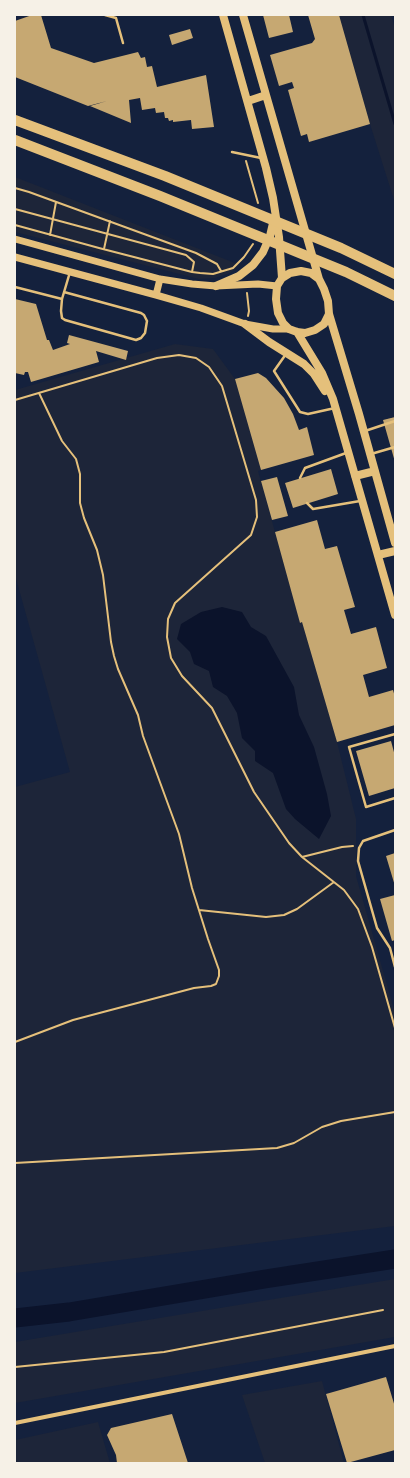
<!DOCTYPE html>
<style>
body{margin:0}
#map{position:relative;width:410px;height:1478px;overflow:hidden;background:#14213d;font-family:"Roboto Condensed",sans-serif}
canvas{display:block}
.frame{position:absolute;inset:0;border:16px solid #f6f1e7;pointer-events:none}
</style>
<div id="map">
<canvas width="410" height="1478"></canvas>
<div class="frame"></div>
</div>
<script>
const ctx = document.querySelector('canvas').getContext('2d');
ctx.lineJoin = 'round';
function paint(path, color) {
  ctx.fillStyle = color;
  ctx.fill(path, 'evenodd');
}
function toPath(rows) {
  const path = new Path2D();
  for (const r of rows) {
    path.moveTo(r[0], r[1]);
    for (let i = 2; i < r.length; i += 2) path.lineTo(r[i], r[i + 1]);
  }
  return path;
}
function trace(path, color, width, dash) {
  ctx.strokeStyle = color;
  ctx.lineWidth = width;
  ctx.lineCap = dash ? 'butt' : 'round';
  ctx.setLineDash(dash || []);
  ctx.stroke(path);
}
const green = toPath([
 [339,15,391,15,395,28,395,203,370,124],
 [15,177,240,265,230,273,215,278,199,279,15,232],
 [175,344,213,349,235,379,261,470,258,471,275,532,300,622,302,622,337,742,356,819,356,876,395,1013,395,1226,15,1273,15,787,70,772,15,575,15,390],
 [395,1279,395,1337,15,1403,15,1342],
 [322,1381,344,1463,265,1463,242,1395],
 [98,1422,110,1463,15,1463,15,1440]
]);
const water = toPath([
 [222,607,242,612,251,627,266,636,294,687,299,715,314,747,327,794,331,816,319,839,295,819,286,809,273,773,255,761,255,751,242,738,237,713,227,696,213,687,209,671,194,664,190,652,177,639,181,624,201,612]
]);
const stream = toPath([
 [363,15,395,124]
]);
const river = toPath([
 [15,1318,69,1312,265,1279,395,1259]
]);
const building = toPath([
 [32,15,41,15,51,48,94,63,138,52,141,58,145,57,147,67,152,66,157,87,206,75,214,127,192,129,191,120,173,122,173,120,169,121,168,118,165,118,164,112,156,113,155,108,142,110,140,98,129,100,131,123,90,106,107,101,88,106,15,77,15,21],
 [263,15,289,15,293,32,269,38],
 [308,15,339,15,370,124,309,142,307,134,301,136,288,90,294,88,292,82,279,86,270,55,312,43,315,39],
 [190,29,193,38,172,45,169,35],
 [15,299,36,304,47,340,49,340,53,350,70,344,67,343,69,335,128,351,126,360,96,351,99,362,31,382,28,372,25,372,24,375,15,373],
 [258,373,266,378,284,398,293,414,299,430,307,427,314,455,261,470,235,379],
 [395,417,395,462,383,420],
 [331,469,338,494,293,508,285,483],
 [277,477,288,516,272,520,261,481],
 [317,520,325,549,337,546,355,607,344,610,351,634,376,627,387,668,363,675,369,697,393,690,395,697,395,725,337,742,302,622,300,623,275,532],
 [391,741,395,756,395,788,369,796,356,751],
 [395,853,395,886,386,856],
 [395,895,395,940,392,941,380,899],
 [386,1377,395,1407,395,1450,347,1463,326,1394],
 [172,1414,188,1463,117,1463,116,1455,107,1435,111,1428]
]);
const path = toPath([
 [246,161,258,203],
 [15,188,29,192,196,253,217,264,221,271],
 [15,209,186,255,194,262,192,272,200,273,213,274,233,268,244,257,253,244],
 [15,225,99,248,192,272],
 [50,235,56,202],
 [104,249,110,221],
 [247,293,249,311,248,316],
 [15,400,157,358,179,355,196,358,209,367,222,386,256,500,257,517,251,535,175,603,168,619,167,637,171,658,182,676,212,708,254,792,289,843,302,857,344,890,358,909,372,947,395,1028],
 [302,857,342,847,353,846],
 [199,910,266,917,284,915,297,909,334,882],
 [15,1042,73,1020,194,988,211,986,216,984,219,976,219,970,208,939,192,888,179,834,143,736,138,715,118,669,114,656,111,642,103,575,97,550,84,518,80,503,80,474,76,459,62,441,39,393],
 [15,1163,277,1148,294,1143,322,1127,341,1121,395,1112],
 [15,1367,164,1352,383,1310]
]);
const service = toPath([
 [105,15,116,18,123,43],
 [232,152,261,158],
 [15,287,62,299],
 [64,292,141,313,144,315,147,321,145,333,141,338,136,340,65,320,62,318,61,311,62,299,70,272],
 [286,354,274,371,300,412,308,414,335,408],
 [365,431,395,421],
 [371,454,395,447],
 [300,478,305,468,346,453],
 [307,503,313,509,360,501],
 [395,734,349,747,366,807,395,798],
 [395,830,363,841,359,848,358,861,377,928,390,948,395,967]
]);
const minor = toPath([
 [15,1423,395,1346]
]);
const tertiary = toPath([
 [15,239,160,279,192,284,216,286,258,284,277,286],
 [15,257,156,295,201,308,245,324,273,329,289,329],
 [156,295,160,279]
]);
const secondary = toPath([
 [223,15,266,168,273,198,279,237,282,278],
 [243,15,319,279],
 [248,101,266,95],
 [216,286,239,276,253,265,263,252,270,236,274,219],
 [329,314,324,324,315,330,305,333,297,332,289,329,283,323,278,313,276,299,277,286,282,278,290,273,301,271,311,273,319,279,324,289,328,301,329,314,359,414,395,543],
 [245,324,269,342,304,364,314,374,325,391],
 [297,332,322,373,333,399,395,615],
 [355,476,375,471],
 [378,555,395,551]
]);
const motorway = toPath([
 [15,120,165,176,341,248,395,274],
 [15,140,160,196,346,272,395,296]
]);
paint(green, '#1d2539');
paint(water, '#0b132b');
trace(stream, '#0b132b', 3);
trace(river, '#0b132b', 19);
paint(building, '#c6a872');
trace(path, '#e5c07b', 2);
trace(service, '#e5c07b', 2.5);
trace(minor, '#e5c07b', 4);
trace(tertiary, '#e5c07b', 7);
trace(secondary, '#e5c07b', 8);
trace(motorway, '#e5c07b', 10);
</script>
